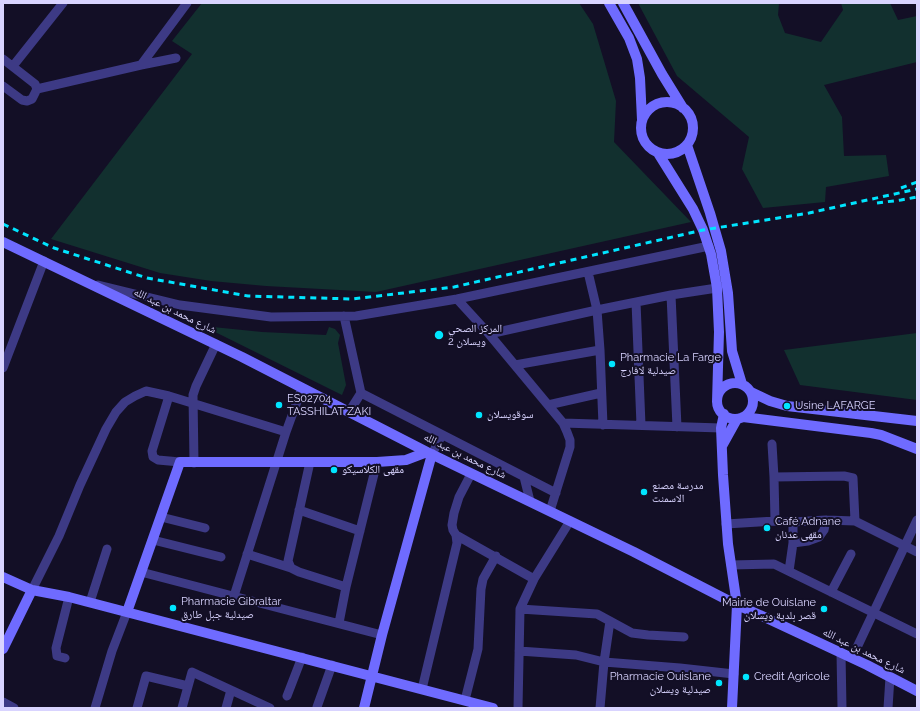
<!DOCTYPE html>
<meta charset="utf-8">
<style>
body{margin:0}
#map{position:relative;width:920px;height:711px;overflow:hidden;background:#130f26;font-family:Raleway,sans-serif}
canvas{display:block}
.frame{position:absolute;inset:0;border:4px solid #d9d4ff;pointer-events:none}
</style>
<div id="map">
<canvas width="920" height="711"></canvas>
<div class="frame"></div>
</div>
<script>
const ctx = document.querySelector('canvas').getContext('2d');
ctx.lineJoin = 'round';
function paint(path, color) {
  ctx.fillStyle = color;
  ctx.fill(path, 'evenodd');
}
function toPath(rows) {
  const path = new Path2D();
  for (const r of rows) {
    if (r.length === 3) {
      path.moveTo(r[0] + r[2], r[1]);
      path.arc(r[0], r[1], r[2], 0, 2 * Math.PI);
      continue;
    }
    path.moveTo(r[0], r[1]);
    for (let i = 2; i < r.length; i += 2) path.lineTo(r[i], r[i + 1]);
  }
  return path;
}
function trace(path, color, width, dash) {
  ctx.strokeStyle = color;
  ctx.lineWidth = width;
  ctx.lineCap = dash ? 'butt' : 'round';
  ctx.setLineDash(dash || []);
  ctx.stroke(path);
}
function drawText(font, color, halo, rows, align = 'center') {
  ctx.font = font + ' Raleway,"Noto Naskh Arabic",sans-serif';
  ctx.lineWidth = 4;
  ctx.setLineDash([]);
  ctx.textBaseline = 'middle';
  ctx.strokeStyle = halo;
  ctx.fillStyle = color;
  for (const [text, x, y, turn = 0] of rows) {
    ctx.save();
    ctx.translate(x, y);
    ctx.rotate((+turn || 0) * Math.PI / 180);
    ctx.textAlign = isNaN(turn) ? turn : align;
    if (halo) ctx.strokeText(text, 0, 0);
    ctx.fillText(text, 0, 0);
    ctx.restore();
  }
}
const green = toPath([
 [202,3,579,3,593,24,616,101,614,142,691,222,376,292,266,286,211,281,160,273,51,239,192,54,172,41],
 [638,3,779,3,778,15,785,33,821,42,843,10,841,3,890,3,898,20,917,16,917,62,824,85,842,117,844,156,886,155,889,176,826,187,825,202,763,208,742,169,749,137,677,76],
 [203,326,262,332,326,335,329,327,335,329,340,335,338,343,346,385,342,395],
 [917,333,917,400,800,385,784,350]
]);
const street = toPath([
 [3,59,35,84,37,89,141,65,176,58],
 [141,65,187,3],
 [13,66,63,3],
 [3,86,22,100,27,101,32,99,37,89],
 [588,272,597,310,671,295],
 [98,285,180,305,271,317,356,316,457,299,709,246],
 [457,299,489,334,563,423,567,432,570,440,570,447,550,511],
 [636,302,641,425],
 [344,316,361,393,556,493],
 [489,334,597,310,600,350,603,425],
 [515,365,600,350],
 [3,368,44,261],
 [169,396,152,451,153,457,158,460,180,462],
 [548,405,601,393],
 [349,412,361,393],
 [563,423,721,428],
 [677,427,671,295,717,288],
 [772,444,774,477,844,476,853,478,855,521],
 [432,454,442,435],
 [310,462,288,561,291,568,299,572,346,587],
 [194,463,193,395,196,386,216,344],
 [524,477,530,501],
 [299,510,360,531],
 [161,517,205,528],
 [775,521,793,522,826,520,855,521,917,552],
 [726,524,775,521,774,477],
 [456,535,534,579],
 [153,540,221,557],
 [793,543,808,541,819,537,824,530,826,520],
 [247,554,291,568],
 [731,565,774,564,917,634],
 [789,571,793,543,793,522],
 [141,572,382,635],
 [32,590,59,536,80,485,106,429,116,412,125,402,135,396,146,391,169,396,286,432],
 [831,592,851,554],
 [234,596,286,432,302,388],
 [90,602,107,549],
 [520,609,597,614,632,633,648,635,684,637],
 [339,623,346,587,377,462],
 [519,651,576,655,604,662,680,668,734,674],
 [841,653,842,708],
 [65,658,57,656,56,648,69,597],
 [852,658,917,520],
 [422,689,457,543,456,535,453,530,452,525,454,513,459,497,471,474],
 [287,696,302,657],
 [465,700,478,649,481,589,483,579,496,556],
 [3,702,14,708],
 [317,707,332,665],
 [95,708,112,651,127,612],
 [137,708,146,676,188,686],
 [182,708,192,672,270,708],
 [226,708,231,690],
 [518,708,520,609,534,579,570,521],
 [600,708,604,662,610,621],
 [888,708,890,677]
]);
const secondary = toPath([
 [609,3,629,38,637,59,640,78,642,120],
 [623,3,662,74,683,108],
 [667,128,26],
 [687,145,710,213,721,251,728,293,732,351,742,384],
 [658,153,693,209,703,230,711,254,717,288,719,332,717,402],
 [3,242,242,357,427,452,634,552,737,605,760,615,867,665,917,691],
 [735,401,18],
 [751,392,770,401,787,406,917,421],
 [724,414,721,428,723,475,728,544,737,605,732,708],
 [743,417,871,433,881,435,917,449],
 [722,446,737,419],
 [3,577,32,590,69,597,493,708],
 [127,612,180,462,377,462,406,460,427,452],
 [3,649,32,590],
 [364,708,382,635,432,454]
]);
const rail = toPath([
 [901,188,917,182],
 [877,203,901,200,917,197],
 [3,224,54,248,147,278,248,296,352,299,454,287,703,230,809,213,917,189]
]);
const markers = [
 [439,335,5,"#00e5ff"],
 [612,364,4,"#00e5ff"],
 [279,405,4,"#00e5ff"],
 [787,406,4,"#00e5ff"],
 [479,415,4,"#00e5ff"],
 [334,470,4,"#00e5ff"],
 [644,492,4,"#00e5ff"],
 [767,528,4,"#00e5ff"],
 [173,608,4,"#00e5ff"],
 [824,609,4,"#00e5ff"],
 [746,677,4,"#00e5ff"],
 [719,683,4,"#00e5ff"]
];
const streetNames = [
 ["شارع محمد بن عبد الله",175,311,26],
 ["شارع محمد بن عبد الله",465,456,26],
 ["شارع محمد بن عبد الله",864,651,26]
];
const poiNames = [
 ["المركز الصحي",448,329],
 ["ويسلان 2",448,342],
 ["Pharmacie La Farge",620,358],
 ["صيدلية لافارج",620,371],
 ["ES02704",287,399],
 ["TASSHILAT ZAKI",287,412],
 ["Usine LAFARGE",795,406],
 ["سوقويسلان",487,415],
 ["مقهى الكلاسيكو",342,470],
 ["مدرسة مصنع",652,486],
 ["الاسمنت",652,499],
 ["Café Adnane",775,522],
 ["مقهى عدنان",775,535],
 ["Pharmacie Gibraltar",181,602],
 ["صيدلية جبل طارق",181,615],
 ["Mairie de Ouislane",816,603,"right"],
 ["قصر بلدية ويسلان",816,616,"right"],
 ["Pharmacie Ouislane",711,677,"right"],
 ["صيدلية ويسلان",711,690,"right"],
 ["Credit Agricole",754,677]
];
paint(green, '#12302f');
trace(street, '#3d3a85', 9);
trace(secondary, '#6f6bff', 10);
trace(rail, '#00e5ff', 3, [6, 5]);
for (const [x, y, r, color] of markers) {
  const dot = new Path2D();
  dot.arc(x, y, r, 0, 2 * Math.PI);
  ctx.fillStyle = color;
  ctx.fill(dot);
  trace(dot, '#130f26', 1.5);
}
drawText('11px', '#d9d4ff', '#130f26', streetNames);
drawText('11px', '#d9d4ff', '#130f26', poiNames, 'left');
</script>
